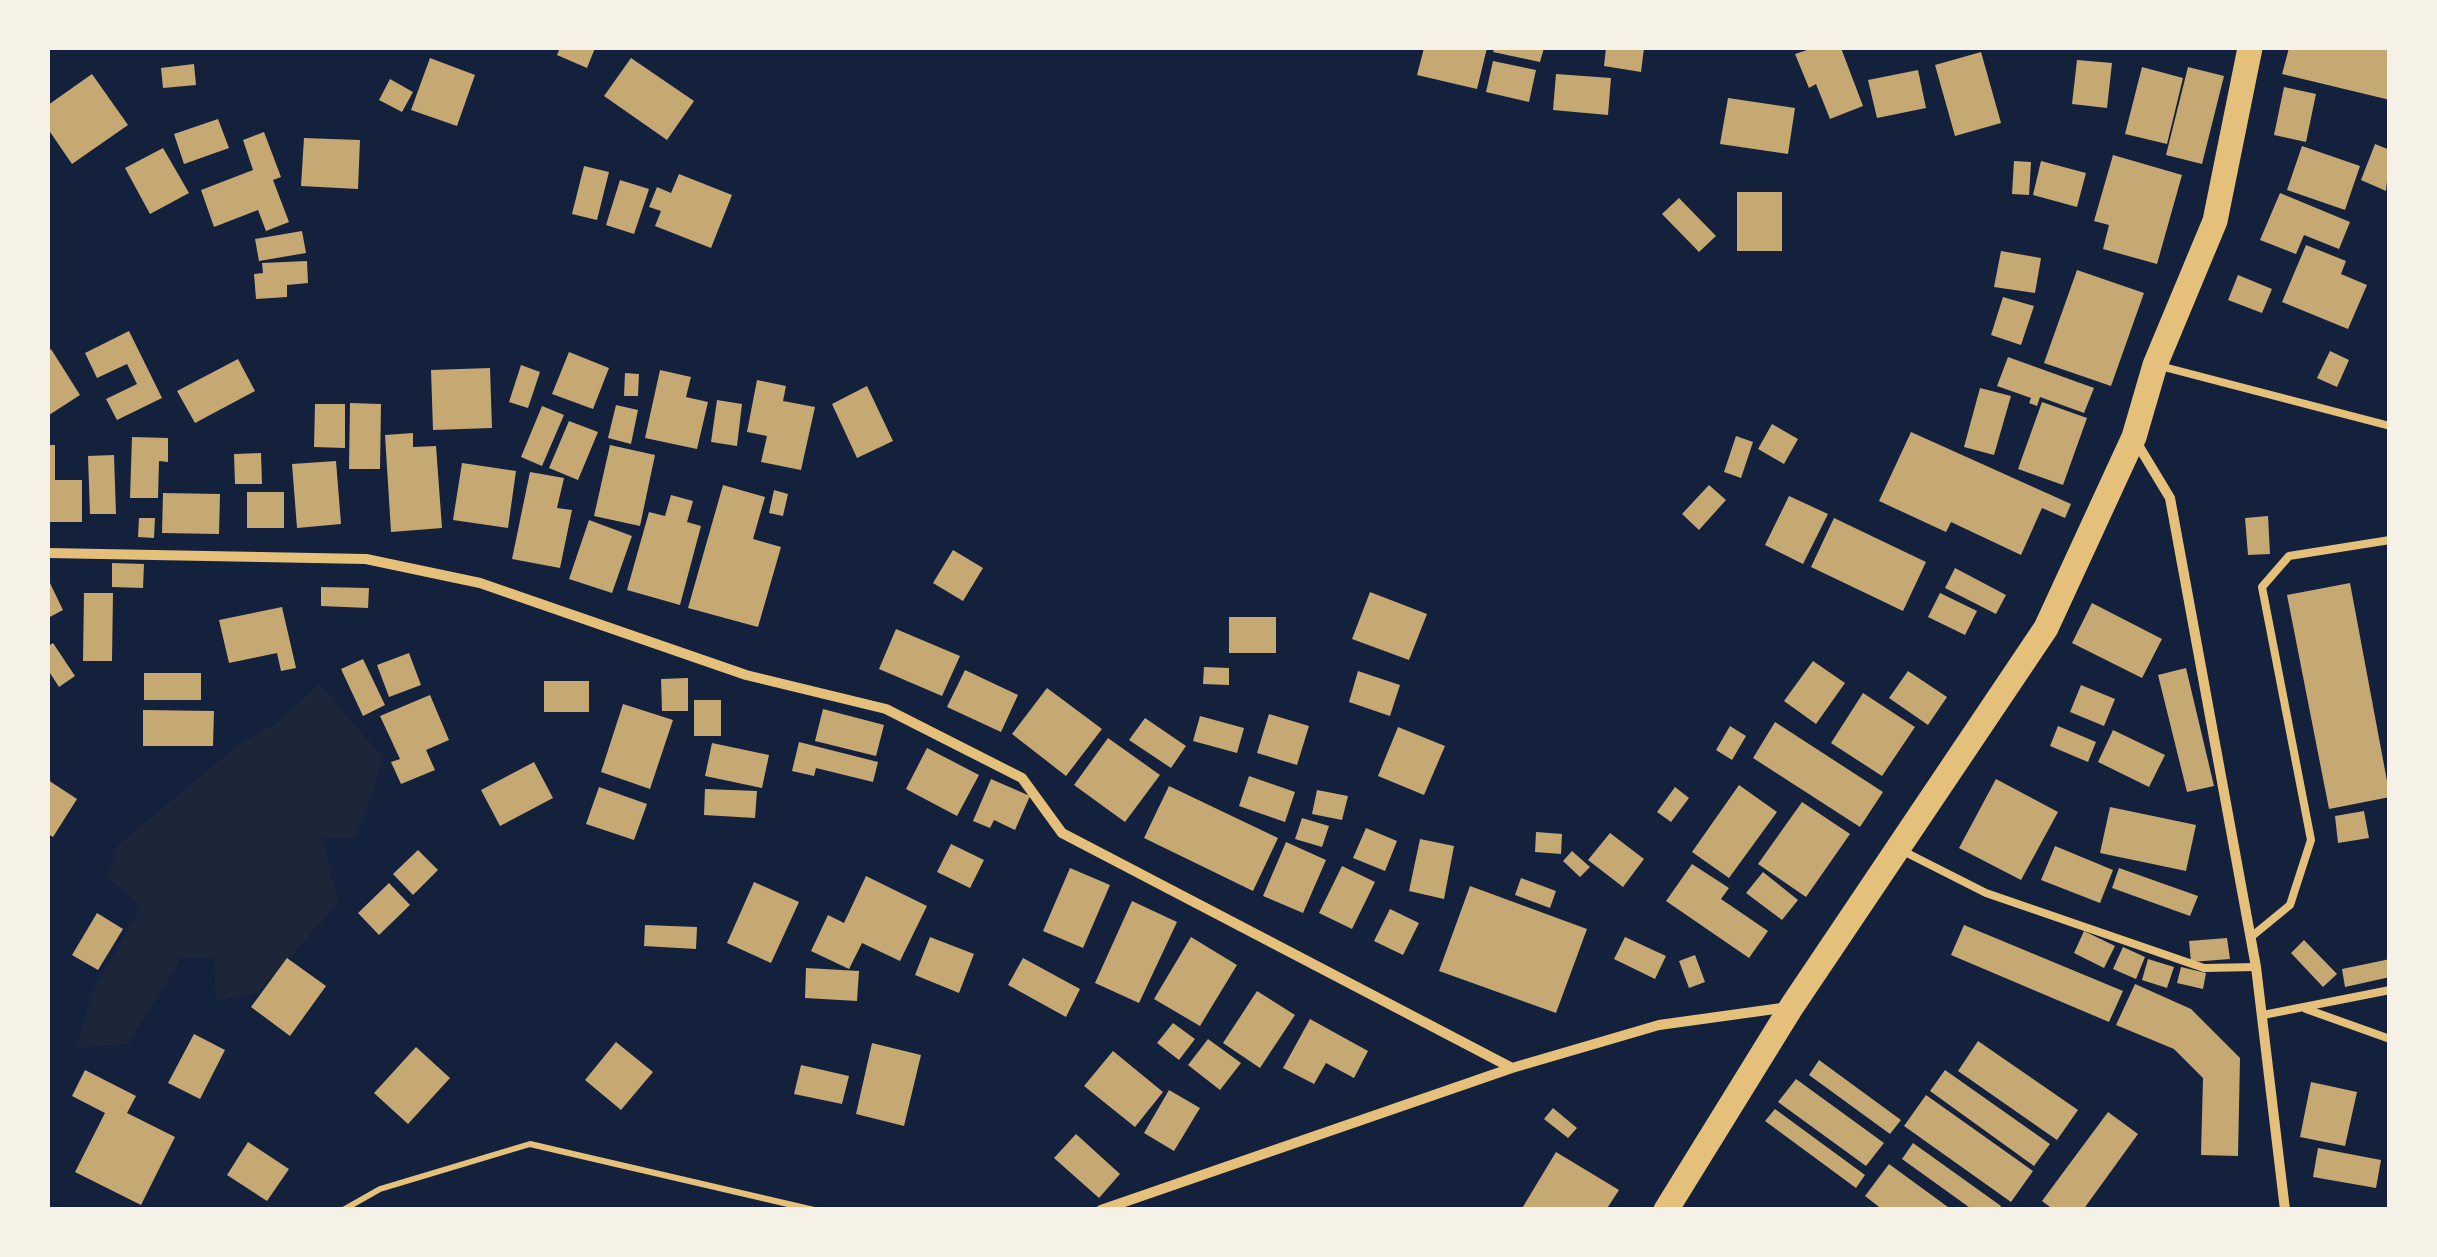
<!DOCTYPE html>
<style>
body{margin:0}
#map{position:relative;width:2437px;height:1257px;overflow:hidden;background:#14213d;font-family:"PT Sans",sans-serif}
canvas{display:block}
.frame{position:absolute;inset:0;border:50px solid #f6f1e7;pointer-events:none}
</style>
<div id="map">
<canvas width="2437" height="1257"></canvas>
<div class="frame"></div>
</div>
<script>
const ctx = document.querySelector('canvas').getContext('2d');
ctx.lineJoin = 'round';
function paint(path, color) {
  ctx.fillStyle = color;
  ctx.fill(path, 'evenodd');
}
function toPath(rows) {
  const path = new Path2D();
  for (const r of rows) {
    path.moveTo(r[0], r[1]);
    for (let i = 2; i < r.length; i += 2) path.lineTo(r[i], r[i + 1]);
  }
  return path;
}
function trace(path, color, width, dash) {
  ctx.strokeStyle = color;
  ctx.lineWidth = width;
  ctx.lineCap = dash ? 'butt' : 'round';
  ctx.setLineDash(dash || []);
  ctx.stroke(path);
}
const green = toPath([
 [319,684,384,759,355,838,322,838,338,903,257,993,216,1001,214,958,181,958,129,1043,77,1049,92,993,141,906,107,877,118,845,238,745,276,724]
]);
const building = toPath([
 [560,48,595,48,587,68,557,55],
 [1424,48,1487,48,1477,89,1417,75],
 [1495,48,1544,48,1540,62,1493,52],
 [1606,48,1644,48,1641,72,1604,66],
 [1813,48,1841,48,1863,106,1830,119,1816,84,1809,88,1795,54],
 [2289,48,2390,48,2390,100,2282,74],
 [1981,52,2001,123,1955,136,1935,65],
 [430,58,475,75,457,126,411,110],
 [631,58,694,101,667,140,604,96],
 [2077,60,2112,63,2107,108,2072,104],
 [1493,61,1536,70,1529,102,1486,92],
 [194,64,196,85,163,88,161,68],
 [2142,67,2183,78,2167,144,2125,134],
 [2188,67,2224,76,2202,164,2166,155],
 [1918,70,1926,108,1877,118,1868,80],
 [92,74,128,125,72,164,48,129,48,105],
 [1556,74,1611,78,1608,115,1553,110],
 [390,79,413,92,402,112,379,100],
 [2284,87,2316,94,2306,142,2274,135],
 [1728,98,1795,108,1788,154,1720,144],
 [218,119,229,148,184,164,174,134],
 [264,132,281,177,273,180,289,222,266,231,258,210,214,227,201,190,253,170,243,140],
 [304,138,360,140,358,189,301,186],
 [2375,144,2390,150,2386,191,2361,180],
 [2302,146,2360,166,2345,210,2287,190],
 [163,148,189,193,150,214,125,168],
 [2113,155,2182,175,2157,264,2103,249,2109,225,2094,221],
 [2014,161,2031,162,2029,195,2012,194],
 [2041,161,2086,173,2077,207,2033,195],
 [584,166,609,172,597,220,572,214],
 [679,174,732,195,711,248,655,226,661,211,649,207,657,187,671,193],
 [620,180,649,189,634,234,606,225],
 [1737,192,1782,192,1782,251,1737,251],
 [2280,193,2350,222,2339,249,2304,235,2296,254,2260,240],
 [1679,198,1716,236,1699,252,1662,214],
 [302,231,306,253,259,261,255,239],
 [2306,245,2346,261,2341,274,2367,285,2348,329,2282,302],
 [2001,251,2041,258,2035,293,1994,287],
 [307,261,308,283,287,285,287,297,256,299,254,274,263,273,262,263],
 [2077,270,2144,293,2111,386,2044,363],
 [2238,275,2272,289,2262,313,2228,300],
 [2003,297,2034,306,2021,345,1991,335],
 [129,331,162,398,117,420,106,399,137,384,127,364,97,378,85,353],
 [51,349,80,395,49,415,48,352],
 [2330,351,2349,360,2337,387,2317,378],
 [569,352,609,368,593,409,552,394],
 [2008,357,2094,388,2084,413,2040,397,2037,406,2029,403,2031,398,1997,386],
 [238,359,255,391,195,423,177,391],
 [521,365,540,372,528,408,509,402],
 [490,368,492,428,433,430,431,370],
 [660,370,691,377,686,397,708,402,697,449,645,438],
 [625,373,639,374,638,396,624,396],
 [757,380,786,386,783,401,815,407,801,470,761,462,767,436,747,432],
 [867,386,893,441,857,458,832,404],
 [1980,388,2011,396,1994,455,1964,447],
 [717,400,742,404,737,446,711,442],
 [2042,402,2087,418,2063,485,2018,469],
 [350,403,381,404,380,469,349,469],
 [315,404,345,404,345,448,314,447],
 [616,405,638,410,631,444,608,438],
 [542,406,564,415,542,466,521,457],
 [569,421,598,432,578,480,549,468],
 [1772,424,1798,439,1784,464,1758,449],
 [1911,432,2071,504,2065,518,2042,508,2021,555,1951,522,1946,532,1879,501],
 [413,433,413,447,436,446,442,528,391,532,385,435],
 [1736,436,1753,442,1741,478,1724,472],
 [132,437,168,438,168,462,159,461,158,498,130,498],
 [48,445,55,445,55,480,82,480,82,522,48,522],
 [610,445,655,455,640,526,594,516],
 [261,453,262,484,235,484,234,454],
 [114,455,116,514,90,514,88,456],
 [336,461,341,524,297,528,292,464],
 [462,463,516,471,508,528,453,520],
 [530,472,564,478,557,508,572,510,560,568,512,559],
 [723,485,765,497,753,539,781,547,758,627,688,608],
 [1709,485,1726,500,1699,530,1682,514],
 [774,490,788,494,783,516,769,513],
 [247,492,284,492,284,528,247,528],
 [163,493,220,494,219,534,162,533],
 [671,495,693,501,687,522,701,526,680,605,627,590,649,512,665,516],
 [1789,496,1828,514,1803,564,1765,545],
 [2268,516,2270,554,2248,555,2245,518],
 [139,518,155,518,154,538,138,537],
 [1834,518,1926,562,1903,611,1811,567],
 [589,520,632,536,612,593,569,579],
 [953,550,983,568,963,601,933,583],
 [112,563,144,564,143,588,112,587],
 [1955,568,2006,595,1996,614,1945,588],
 [48,579,63,610,48,618],
 [2350,583,2390,797,2329,809,2287,595],
 [321,587,369,588,368,608,321,606],
 [1370,592,1427,614,1409,660,1352,639],
 [84,593,113,593,112,661,83,661],
 [1940,593,1977,611,1965,635,1928,617],
 [2092,603,2162,639,2142,678,2072,643],
 [282,607,296,668,281,671,277,653,229,663,219,620],
 [1229,617,1276,617,1276,653,1229,653],
 [896,629,960,656,942,696,879,669],
 [53,643,75,676,59,687,48,670,48,646],
 [409,653,421,685,389,697,377,665],
 [363,659,385,705,363,716,341,669],
 [1813,661,1845,683,1816,724,1784,701],
 [1204,667,1229,668,1229,685,1203,684],
 [2186,668,2214,786,2187,792,2158,675],
 [965,670,1018,695,1001,732,947,707],
 [1358,671,1400,685,1390,716,1349,702],
 [1908,671,1947,697,1928,725,1889,698],
 [144,673,201,673,201,700,144,700],
 [688,678,688,711,662,711,661,679],
 [544,681,589,681,589,712,544,712],
 [2081,685,2115,699,2104,726,2070,712],
 [1047,688,1102,729,1066,776,1012,734],
 [1863,693,1915,727,1882,776,1831,743],
 [430,695,449,740,426,750,435,770,401,784,391,762,400,759,380,716],
 [694,700,721,700,721,736,694,736],
 [623,704,673,720,650,789,601,772],
 [823,709,884,725,876,756,815,741],
 [143,710,214,711,213,746,143,746],
 [1269,714,1309,726,1297,765,1257,753],
 [1200,716,1244,728,1237,753,1193,741],
 [1145,718,1186,746,1171,768,1129,740],
 [1775,722,1883,792,1860,827,1753,758],
 [1730,726,1746,736,1732,760,1716,750],
 [2058,726,2096,742,2088,762,2050,746],
 [1398,727,1445,746,1424,795,1378,776],
 [2113,730,2165,755,2149,787,2098,762],
 [1108,738,1160,775,1125,822,1074,785],
 [799,742,878,762,873,782,816,768,814,776,792,771],
 [712,743,769,755,762,788,705,776],
 [927,748,979,775,957,816,906,789],
 [534,762,553,798,500,826,481,790],
 [1249,776,1295,792,1285,822,1239,806],
 [991,779,1030,796,1015,830,994,820,990,828,973,821],
 [1996,779,2058,812,2021,880,1959,848],
 [48,780,77,799,53,837,48,834],
 [1739,785,1777,812,1729,878,1692,852],
 [1169,786,1278,838,1253,891,1144,838],
 [599,787,647,804,634,840,586,824],
 [1675,787,1689,798,1671,822,1657,812],
 [705,789,757,791,755,818,704,815],
 [1317,790,1348,796,1342,820,1312,814],
 [1802,802,1850,834,1806,897,1758,864],
 [2110,807,2196,825,2186,871,2100,853],
 [2364,811,2369,838,2338,843,2335,816],
 [1302,818,1329,826,1322,847,1295,839],
 [1366,828,1397,841,1385,871,1353,858],
 [1536,832,1562,834,1561,854,1535,852],
 [1610,833,1644,859,1623,887,1588,860],
 [1420,839,1454,846,1444,899,1409,891],
 [1286,842,1326,860,1303,913,1263,896],
 [951,844,984,860,970,888,937,872],
 [2055,846,2113,870,2100,903,2041,880],
 [418,850,438,870,413,895,393,874],
 [1572,851,1590,867,1580,877,1563,861],
 [1692,864,1729,888,1721,899,1768,931,1749,958,1666,901],
 [1342,866,1375,882,1352,929,1319,913],
 [1070,868,1110,885,1083,948,1043,931],
 [2119,868,2198,896,2190,916,2112,888],
 [1763,872,1798,900,1782,920,1746,893],
 [866,876,927,906,900,961,862,943,849,969,811,951,828,915,844,923],
 [1521,878,1556,891,1550,908,1515,895],
 [754,882,799,902,771,963,727,943],
 [389,883,410,905,379,935,358,913],
 [1470,886,1587,929,1556,1013,1439,971],
 [1132,901,1177,922,1139,1003,1095,983],
 [1390,909,1419,923,1403,955,1374,941],
 [97,913,123,929,98,970,72,955],
 [645,925,697,927,696,949,644,946],
 [1964,925,2123,991,2109,1022,1951,955],
 [2084,931,2115,946,2104,968,2074,953],
 [930,937,974,954,959,993,915,975],
 [1191,937,1237,965,1200,1026,1154,999],
 [1625,937,1666,956,1655,979,1614,959],
 [2227,938,2230,959,2191,962,2189,941],
 [2304,940,2337,974,2323,987,2291,953],
 [2123,947,2145,957,2136,979,2113,969],
 [1695,955,1705,982,1689,988,1679,961],
 [287,958,326,986,290,1036,251,1007],
 [1023,958,1080,989,1066,1017,1008,985],
 [2148,959,2174,967,2167,988,2142,980],
 [2390,959,2390,977,2345,987,2342,969],
 [2181,967,2206,973,2203,989,2177,983],
 [806,968,859,971,857,1001,805,998],
 [2135,984,2191,1009,2240,1058,2238,1156,2201,1155,2203,1078,2174,1049,2116,1025],
 [1257,991,1295,1015,1260,1068,1223,1043],
 [1310,1019,1368,1051,1354,1078,1326,1063,1314,1084,1283,1068],
 [1173,1023,1195,1039,1179,1060,1157,1043],
 [194,1034,225,1050,200,1099,168,1083],
 [1208,1039,1241,1063,1220,1090,1188,1065],
 [1978,1041,2078,1110,2057,1140,1958,1071],
 [616,1042,653,1072,621,1110,585,1080],
 [872,1043,921,1055,904,1126,856,1114],
 [416,1047,450,1078,408,1124,374,1093],
 [1113,1051,1163,1092,1135,1127,1084,1086],
 [1819,1060,1901,1120,1890,1134,1809,1075],
 [801,1065,849,1076,842,1104,794,1094],
 [85,1070,136,1096,127,1113,175,1137,141,1205,75,1172,105,1113,72,1096],
 [1945,1070,2050,1144,2034,1166,1930,1091],
 [1796,1079,1884,1143,1866,1166,1778,1102],
 [2311,1082,2357,1092,2345,1146,2300,1137],
 [1169,1090,1200,1108,1174,1151,1144,1133],
 [1926,1095,2033,1171,2011,1202,1904,1126],
 [1553,1108,1577,1128,1568,1138,1544,1119],
 [1775,1109,1865,1175,1856,1188,1765,1121],
 [2108,1112,2138,1134,2083,1210,2054,1210,2042,1201],
 [1076,1134,1120,1174,1099,1198,1054,1158],
 [248,1142,289,1169,267,1201,227,1175],
 [1913,1143,2001,1206,1999,1210,1973,1210,1902,1159],
 [2318,1148,2381,1160,2376,1188,2313,1177],
 [1556,1152,1619,1190,1606,1210,1521,1210],
 [1889,1164,1952,1210,1883,1210,1865,1196]
]);
const path = toPath([
 [343,1210,380,1189,530,1144,814,1210]
]);
const service = toPath([
 [2160,366,2390,426],
 [1901,850,1986,893,2204,968,2256,967],
 [2251,937,2290,905,2311,840,2262,587,2289,556,2390,540],
 [2306,1009,2390,1039],
 [2263,1015,2390,990]
]);
const minor = toPath([
 [2135,440,2170,498,2256,967,2285,1210],
 [48,553,366,559,480,583,746,675,886,709,1022,778,1062,833,1512,1068],
 [1101,1210,1512,1068,1659,1025,1789,1007]
]);
const primary = toPath([
 [1666,1210,1792,1006,2046,628,2134,437,2155,365,2215,221,2250,48]
]);
paint(green, '#1d2539');
paint(building, '#c6a872');
trace(path, '#e5c07b', 6);
trace(service, '#e5c07b', 8);
trace(minor, '#e5c07b', 10);
trace(primary, '#e5c07b', 25);
</script>
